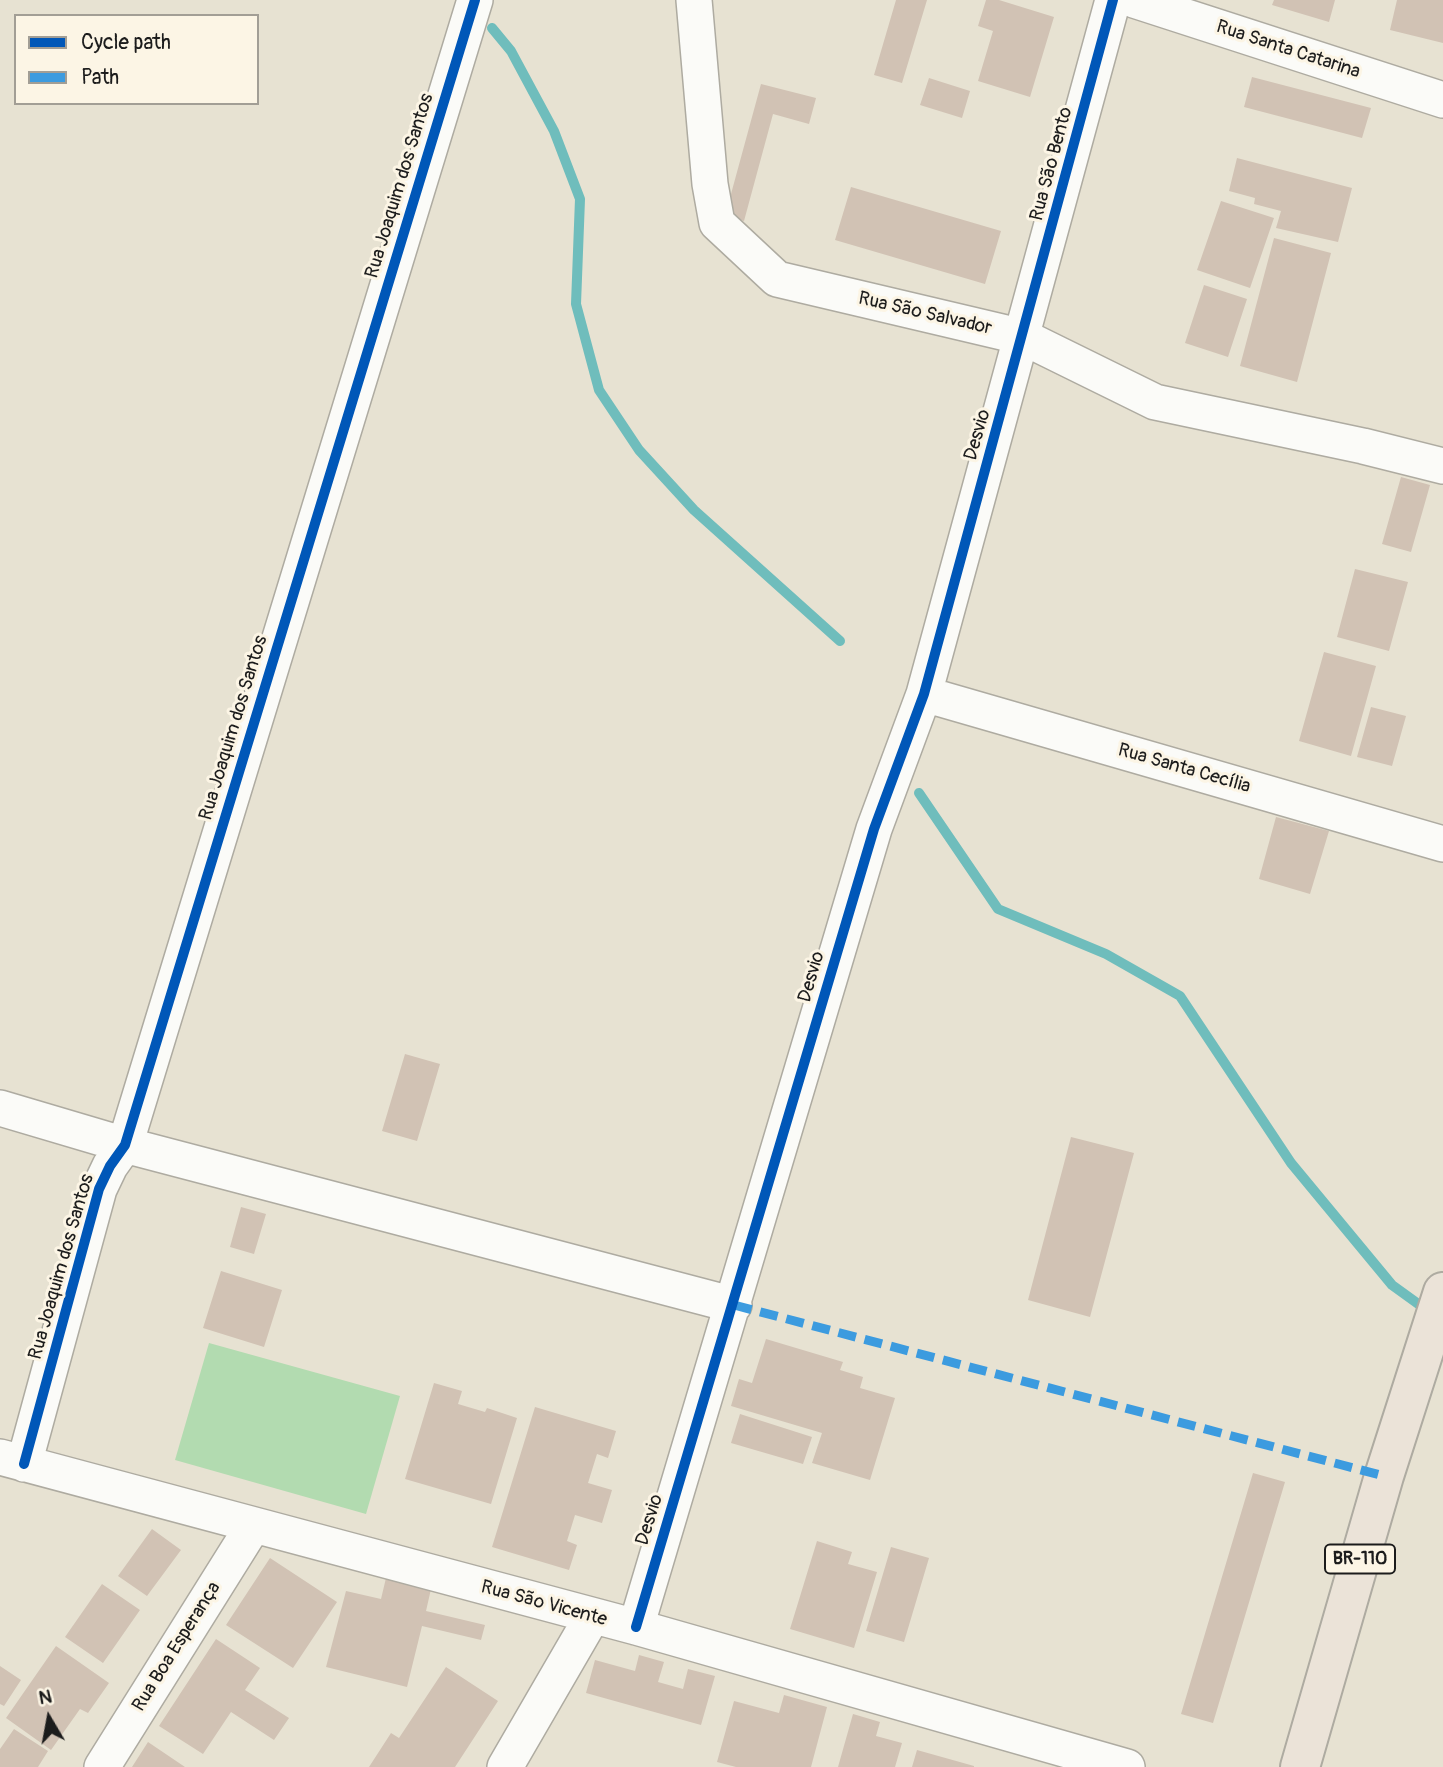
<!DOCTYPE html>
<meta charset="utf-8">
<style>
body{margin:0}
#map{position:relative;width:1443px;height:1767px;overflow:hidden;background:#e7e2d2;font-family:Pangolin,sans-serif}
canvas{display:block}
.legend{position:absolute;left:14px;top:14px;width:245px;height:91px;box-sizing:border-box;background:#fcf5e5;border:2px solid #a29e95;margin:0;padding:9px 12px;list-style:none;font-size:21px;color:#1c1c1c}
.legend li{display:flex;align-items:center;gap:14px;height:35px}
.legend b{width:35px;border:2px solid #a29e95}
.north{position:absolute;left:14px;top:1683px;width:70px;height:70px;-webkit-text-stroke:5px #fcf5e5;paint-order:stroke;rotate:350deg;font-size:19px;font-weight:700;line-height:28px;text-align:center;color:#1c1c1c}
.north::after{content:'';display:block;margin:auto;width:24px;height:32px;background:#1c1c1c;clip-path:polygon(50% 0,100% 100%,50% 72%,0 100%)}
</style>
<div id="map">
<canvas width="1443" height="1767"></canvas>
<ul class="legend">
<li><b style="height:9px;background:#0057b8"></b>Cycle path</li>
<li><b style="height:9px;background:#3c9bdf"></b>Path</li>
</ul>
<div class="north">N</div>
</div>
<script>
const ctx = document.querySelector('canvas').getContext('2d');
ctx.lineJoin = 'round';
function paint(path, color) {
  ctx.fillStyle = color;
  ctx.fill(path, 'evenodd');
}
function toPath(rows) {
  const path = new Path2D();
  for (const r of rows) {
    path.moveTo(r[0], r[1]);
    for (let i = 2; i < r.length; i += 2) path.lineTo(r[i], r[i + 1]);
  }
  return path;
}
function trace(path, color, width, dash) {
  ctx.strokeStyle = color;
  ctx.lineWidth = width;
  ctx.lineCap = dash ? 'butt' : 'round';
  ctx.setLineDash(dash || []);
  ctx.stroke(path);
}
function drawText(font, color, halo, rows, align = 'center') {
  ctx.font = font + ' Pangolin,sans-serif';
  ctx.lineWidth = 6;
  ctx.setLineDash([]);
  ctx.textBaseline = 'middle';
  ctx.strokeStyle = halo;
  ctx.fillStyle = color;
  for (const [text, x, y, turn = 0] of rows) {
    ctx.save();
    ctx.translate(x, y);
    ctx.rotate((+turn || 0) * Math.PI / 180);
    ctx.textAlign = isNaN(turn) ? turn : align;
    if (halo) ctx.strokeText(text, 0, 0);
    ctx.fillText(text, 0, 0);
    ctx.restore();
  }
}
const green = toPath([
 [209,1343,400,1396,366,1514,175,1460]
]);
const stream = toPath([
 [492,28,511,51,554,131,580,199,576,304,599,390,639,450,694,510,840,641],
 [919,793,998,909,1106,954,1180,996,1291,1163,1392,1285,1428,1311]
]);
const building = toPath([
 [896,0,927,0,902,83,874,75],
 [986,0,999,0,1054,17,1030,97,978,81,993,31,978,26],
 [1274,0,1335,0,1329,22,1272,5],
 [1397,0,1443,0,1443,43,1390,30],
 [1252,77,1371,108,1362,138,1244,107],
 [929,78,970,91,962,118,920,105],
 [761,84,816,98,809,124,773,114,744,221,725,216],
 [1237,158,1352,188,1338,242,1276,228,1281,211,1254,204,1255,198,1229,191],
 [851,187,1001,231,985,284,835,240],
 [1221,201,1274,218,1250,288,1197,270],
 [1274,238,1331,253,1297,382,1240,366],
 [1204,285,1247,299,1228,357,1185,343],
 [1401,477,1430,485,1411,552,1382,544],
 [1355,569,1408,582,1389,651,1337,637],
 [1324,652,1376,666,1351,756,1299,741],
 [1371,707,1406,716,1392,766,1357,757],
 [1276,817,1329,831,1310,894,1259,879],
 [405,1054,440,1064,417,1141,382,1131],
 [1071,1137,1134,1153,1090,1317,1028,1300],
 [241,1207,266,1214,254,1254,230,1247],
 [221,1271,282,1290,264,1347,203,1328],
 [766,1339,843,1362,840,1370,863,1377,860,1388,895,1398,870,1480,812,1463,822,1433,731,1406,739,1379,752,1383],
 [434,1383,462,1391,458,1404,485,1412,487,1408,517,1418,491,1504,405,1479],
 [535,1407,616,1431,608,1458,597,1454,588,1483,612,1490,602,1523,575,1515,567,1541,577,1545,569,1570,492,1547],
 [740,1414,812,1437,803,1464,731,1443],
 [1253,1473,1285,1482,1213,1723,1181,1714],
 [152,1529,181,1550,147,1596,118,1576],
 [817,1541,852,1552,848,1564,877,1572,854,1648,790,1629],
 [891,1547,929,1558,904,1642,866,1631],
 [270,1558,337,1602,293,1668,226,1625],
 [386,1578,431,1589,426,1611,485,1625,481,1640,422,1626,407,1687,326,1667,346,1591,381,1599],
 [102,1584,140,1610,103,1663,65,1637],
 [216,1639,260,1668,245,1690,289,1718,274,1740,231,1712,203,1754,159,1726],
 [56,1646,109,1683,88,1713,80,1709,51,1750,6,1718],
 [639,1655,664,1662,658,1682,683,1689,688,1669,715,1676,701,1725,586,1693,595,1660,635,1671],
 [0,1666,21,1680,4,1706,0,1704],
 [446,1667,498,1701,455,1767,369,1767,391,1733,399,1738],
 [784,1695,827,1707,811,1767,736,1767,717,1762,734,1701,779,1713],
 [853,1714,880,1722,876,1736,902,1743,895,1767,838,1767],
 [14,1729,48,1751,38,1767,0,1767,0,1749],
 [148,1742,185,1767,132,1767],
 [917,1750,974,1766,974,1767,912,1767]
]);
const minor = toPath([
 [694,0,710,184,717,223,777,279,1023,337,1155,402,1363,446,1443,466],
 [1134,0,1443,100],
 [924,694,1443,844],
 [0,1108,125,1145,734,1305],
 [0,1457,636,1627,1127,1767],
 [24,1464,99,1189,110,1166,125,1145,475,0],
 [636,1627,874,829,924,694,1113,0],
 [102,1767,253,1526],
 [505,1767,592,1617]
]);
const primary = toPath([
 [1300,1767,1384,1476,1443,1292]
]);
const quiet = toPath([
 [734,1305,1384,1476]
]);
const cycleway = toPath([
 [24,1464,99,1189,110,1166,125,1145,475,0],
 [636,1627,874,829,924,694,1113,0]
]);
const shields = [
 [1360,1559,70]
];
const shieldNames = [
 ["BR-110",1360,1559]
];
const streetNames = [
 ["Rua Santa Catarina",1288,50,18],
 ["Rua São Bento",1052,164,-75],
 ["Rua Joaquim dos Santos",400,186,-73],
 ["Rua São Salvador",925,314,13],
 ["Desvio",978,435,-74],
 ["Rua Joaquim dos Santos",234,728,-73],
 ["Rua Santa Cecília",1184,769,16],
 ["Desvio",812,977,-74],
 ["Rua Joaquim dos Santos",62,1267,-74],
 ["Desvio",650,1520,-73],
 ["Rua São Vicente",544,1604,15],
 ["Rua Boa Esperança",177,1647,-58]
];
paint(green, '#b2dbb0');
trace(stream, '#6fbdbc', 10);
paint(building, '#d1c2b4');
trace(minor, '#aeaba1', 38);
trace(primary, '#aeaba1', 42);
trace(minor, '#fbfbf8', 35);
trace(primary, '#ebe3d8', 38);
trace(quiet, '#3c9bdf', 9, [18, 9]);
trace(cycleway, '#0057b8', 10);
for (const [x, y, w] of shields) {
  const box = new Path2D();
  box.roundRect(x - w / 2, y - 14.5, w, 29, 5);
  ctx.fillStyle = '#fcf5e5';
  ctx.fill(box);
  trace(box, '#1c1c1c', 2);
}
drawText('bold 18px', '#1c1c1c', null, shieldNames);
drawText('19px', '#1c1c1c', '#fcf5e5', streetNames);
</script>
